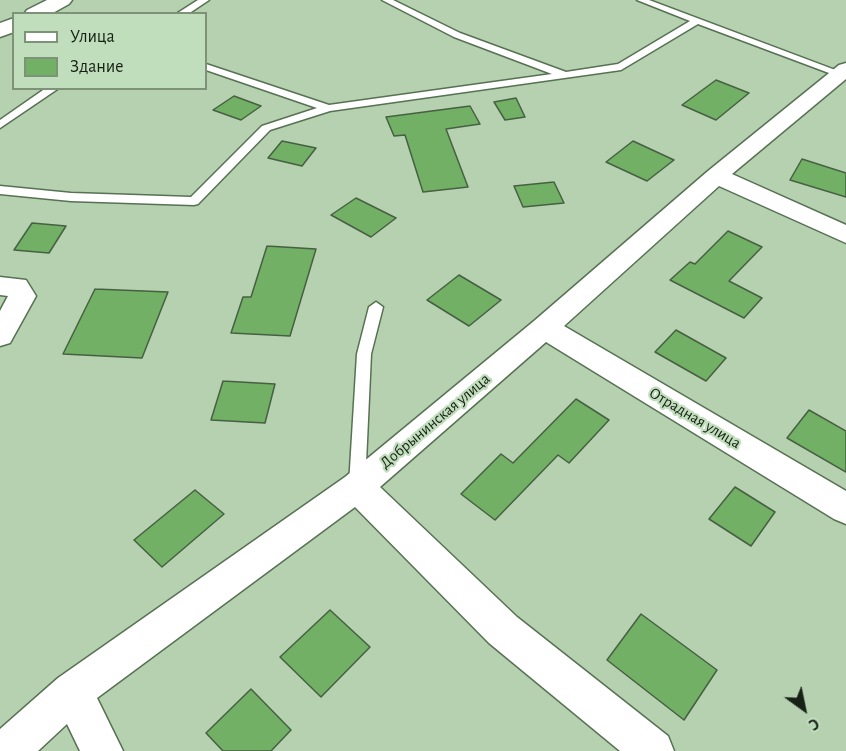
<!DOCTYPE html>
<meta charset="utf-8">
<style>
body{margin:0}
#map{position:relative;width:846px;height:751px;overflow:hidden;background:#b5d1af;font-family:"Alegreya Sans",sans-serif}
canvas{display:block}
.legend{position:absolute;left:12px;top:12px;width:195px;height:78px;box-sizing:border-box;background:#c1debc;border:2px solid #7d9279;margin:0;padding:8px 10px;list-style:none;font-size:18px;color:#172115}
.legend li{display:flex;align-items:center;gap:12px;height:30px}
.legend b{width:30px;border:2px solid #7d9279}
.north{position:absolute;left:774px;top:679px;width:60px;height:60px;-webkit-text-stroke:4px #c1debc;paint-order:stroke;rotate:147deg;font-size:16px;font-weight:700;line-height:24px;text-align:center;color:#172115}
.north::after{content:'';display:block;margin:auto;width:21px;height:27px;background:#172115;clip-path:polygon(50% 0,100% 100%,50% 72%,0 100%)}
</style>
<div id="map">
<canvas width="846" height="751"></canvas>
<ul class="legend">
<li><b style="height:8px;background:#fff"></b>Улица</li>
<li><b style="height:16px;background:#71b065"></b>Здание</li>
</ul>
<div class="north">С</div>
</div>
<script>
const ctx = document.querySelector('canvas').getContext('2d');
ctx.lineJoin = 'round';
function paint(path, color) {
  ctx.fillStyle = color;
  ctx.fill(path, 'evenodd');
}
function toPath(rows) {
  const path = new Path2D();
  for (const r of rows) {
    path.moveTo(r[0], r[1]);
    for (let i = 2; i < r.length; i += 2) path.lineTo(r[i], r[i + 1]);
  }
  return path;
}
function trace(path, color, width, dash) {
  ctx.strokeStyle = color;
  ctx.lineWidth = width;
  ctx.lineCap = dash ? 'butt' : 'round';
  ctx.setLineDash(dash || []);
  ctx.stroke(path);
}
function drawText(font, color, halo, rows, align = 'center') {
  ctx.font = font + ' "Alegreya Sans",sans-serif';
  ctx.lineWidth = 4.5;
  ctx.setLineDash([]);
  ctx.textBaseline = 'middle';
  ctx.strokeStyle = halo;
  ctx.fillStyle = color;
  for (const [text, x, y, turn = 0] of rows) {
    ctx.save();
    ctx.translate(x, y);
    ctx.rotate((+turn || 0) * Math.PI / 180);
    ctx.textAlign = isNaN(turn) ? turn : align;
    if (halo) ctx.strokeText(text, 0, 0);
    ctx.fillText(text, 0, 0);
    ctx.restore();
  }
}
const building = toPath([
 [716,80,749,93,716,120,682,105,716,80],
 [234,96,261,106,241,120,213,110,234,96],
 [516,98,525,117,505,120,494,102,516,98],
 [470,106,480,124,446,129,468,187,423,192,405,135,394,136,386,117,470,106],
 [282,141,316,148,302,166,268,158,282,141],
 [633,141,674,160,647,181,606,162,633,141],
 [802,159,846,173,846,197,790,180,802,159],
 [554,182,564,203,523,207,514,186,554,182],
 [356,198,396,218,371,237,331,215,356,198],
 [32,223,66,226,49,253,14,250,32,223],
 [728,231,762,247,729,281,762,298,744,318,670,280,690,262,695,264,728,231],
 [267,246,316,249,290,336,231,333,243,297,251,297,267,246],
 [459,275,501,300,469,326,427,300,459,275],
 [95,289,168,292,142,358,63,354,95,289],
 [676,330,726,358,706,381,655,352,676,330],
 [223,381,275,384,265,423,211,420,223,381],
 [576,399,609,420,569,463,558,455,495,520,461,494,501,454,513,463,576,399],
 [809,410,846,431,846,472,787,438,809,410],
 [735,487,775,512,751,546,709,519,735,487],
 [195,490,224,514,162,567,134,540,195,490],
 [330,610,370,647,321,697,280,657,330,610],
 [641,614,717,670,684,720,607,660,641,614],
 [251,689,291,730,271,751,223,751,206,733,251,689]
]);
const service = toPath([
 [198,0,209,0,188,14,176,14,198,0],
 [382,0,393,0,460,33,566,72,618,64,690,21,637,0,649,0,846,74,837,76,698,24,621,70,330,111,270,130,198,204,194,205,71,201,0,194,0,186,71,193,191,197,262,126,317,108,206,70,206,64,329,105,552,74,454,37,382,0],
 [46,88,59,88,0,128,0,120,46,88],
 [376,302,383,307,371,354,365,485,363,490,357,492,351,490,349,485,357,354,369,307,376,302]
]);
const minor = toPath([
 [846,63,846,79,732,174,846,225,846,243,719,186,564,326,846,491,846,524,834,519,546,342,380,487,517,617,668,736,674,751,620,751,489,643,355,507,97,698,123,751,80,751,67,724,38,751,0,751,0,729,58,678,345,477,534,321,708,171,839,65,846,63],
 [0,277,26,280,36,296,10,343,0,346,0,311,8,296,0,295,0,277]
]);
const tertiary = toPath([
 [47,0,72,0,69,4,51,14,24,14,27,10,47,0],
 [14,18,14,32,0,37,0,23,14,18]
]);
const streetNames = [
 ["Отрадная улица",695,418,31],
 ["Добрынинская улица",435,421,-40]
];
paint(building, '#71b065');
trace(building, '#476043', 1.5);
trace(service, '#577153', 3);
trace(minor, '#577153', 3);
trace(tertiary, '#577153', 3);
paint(service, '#fff');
paint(minor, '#fff');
paint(tertiary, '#fff');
drawText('16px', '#172115', '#c1debc', streetNames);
</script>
